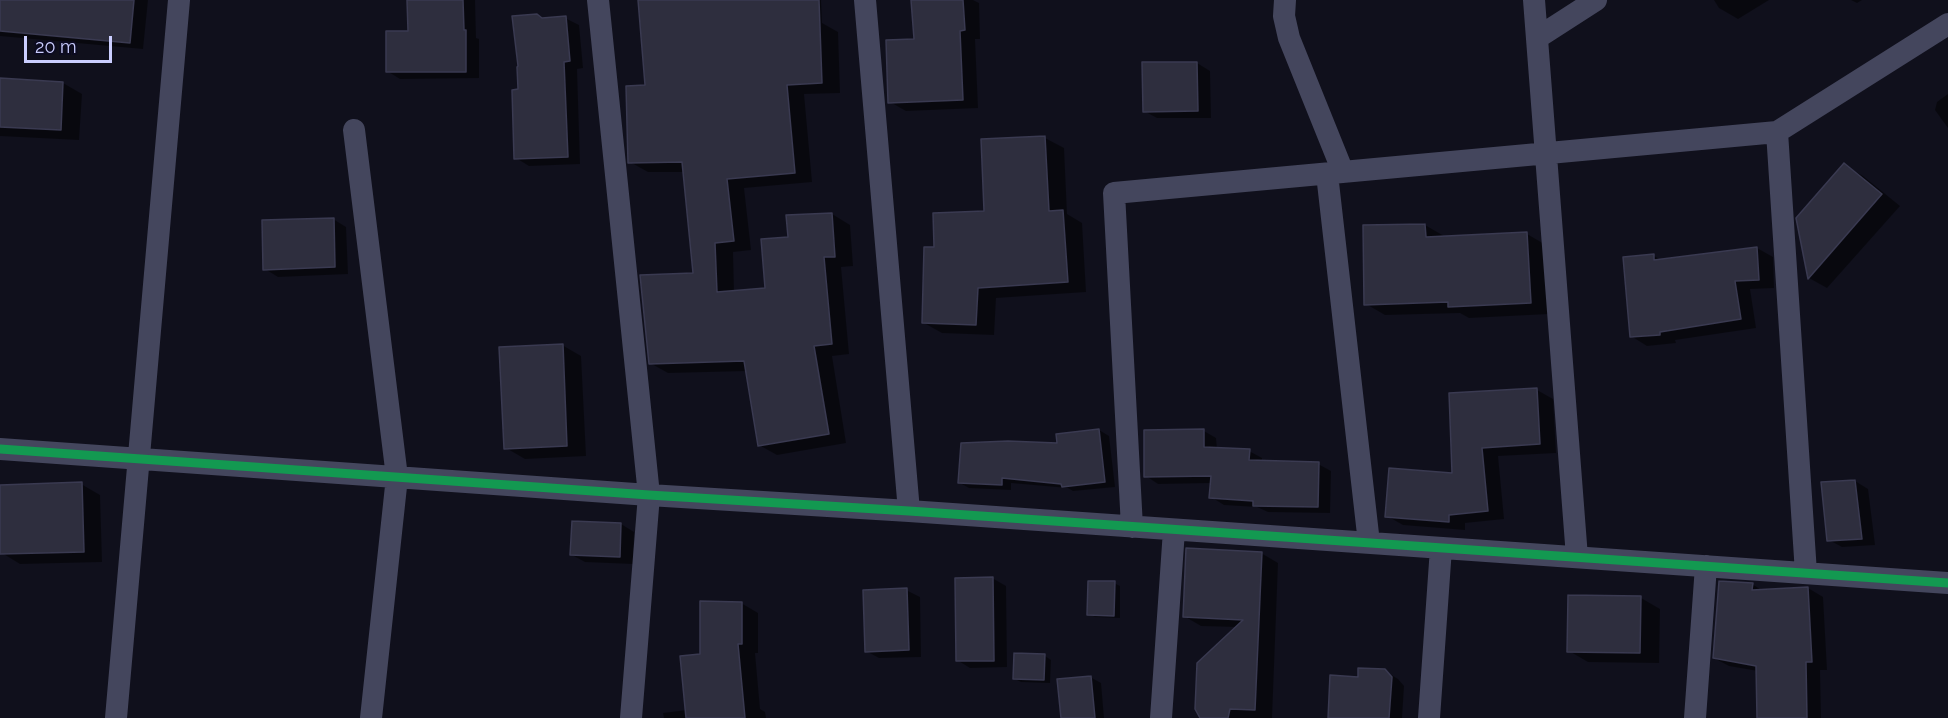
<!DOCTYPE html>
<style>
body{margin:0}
#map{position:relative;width:1948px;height:718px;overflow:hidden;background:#10101c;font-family:Raleway,sans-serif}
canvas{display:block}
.scale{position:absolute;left:24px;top:36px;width:88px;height:27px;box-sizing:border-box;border:3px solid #cbceff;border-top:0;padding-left:8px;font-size:18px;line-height:21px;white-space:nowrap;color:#cbceff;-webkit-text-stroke:4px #0c0b21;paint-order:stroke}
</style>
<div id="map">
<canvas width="1948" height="718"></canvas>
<div class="scale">20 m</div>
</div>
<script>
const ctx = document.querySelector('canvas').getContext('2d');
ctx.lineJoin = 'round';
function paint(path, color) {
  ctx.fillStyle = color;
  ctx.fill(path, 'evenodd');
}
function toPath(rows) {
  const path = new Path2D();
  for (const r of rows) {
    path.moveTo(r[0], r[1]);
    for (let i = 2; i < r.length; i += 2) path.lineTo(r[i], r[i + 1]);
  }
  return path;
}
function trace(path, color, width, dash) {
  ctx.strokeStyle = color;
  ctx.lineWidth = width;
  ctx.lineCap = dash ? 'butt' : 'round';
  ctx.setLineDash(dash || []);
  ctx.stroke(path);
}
const shadow = toPath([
 [0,0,148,0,143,49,0,36],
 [408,0,475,0,476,38,479,39,479,78,400,79,387,71,410,32],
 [639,0,821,0,822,23,838,32,840,93,804,94,812,182,744,188,751,250,733,252,734,292,767,289,790,238,832,214,850,225,853,266,841,267,849,354,832,356,846,443,777,455,759,445,747,371,668,373,650,363,695,275,685,172,648,172,630,162,646,87],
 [913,0,973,0,979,3,980,39,975,39,978,108,906,111,890,102,915,40],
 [1714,0,1769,0,1738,19,1719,8],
 [1851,0,1862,0,1857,3],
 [565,18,579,25,583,68,577,69,580,164,529,166,516,158,520,91,543,20],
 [1197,63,1210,71,1211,118,1157,118,1144,111],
 [0,80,63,83,82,94,79,140,0,136],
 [1948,94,1948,128,1935,110,1937,102],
 [1045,138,1064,148,1067,214,1082,223,1086,292,996,298,994,335,942,333,924,323,936,249,986,212],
 [1844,165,1863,176,1900,206,1827,288,1809,278],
 [333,219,346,227,348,274,278,277,265,269],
 [1425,225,1444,236,1527,234,1546,245,1549,314,1469,318,1460,313,1385,315,1366,304,1364,227],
 [1757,248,1773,257,1774,288,1750,289,1756,328,1675,340,1676,343,1647,346,1631,336,1654,256,1661,260],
 [562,345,581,356,586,456,525,459,506,448],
 [1537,390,1553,399,1556,453,1498,456,1504,519,1465,523,1465,530,1403,525,1387,516,1454,474],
 [1099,430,1109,436,1115,487,1073,491,1068,488,1011,483,1011,490,969,488,960,483],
 [1204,431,1216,438,1217,449,1249,451,1262,458,1262,462,1318,464,1331,471,1330,513,1268,512,1257,507,1224,505,1211,497,1212,483,1158,484,1146,476],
 [1855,481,1868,489,1875,545,1842,547,1829,540],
 [81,484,100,495,102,562,20,564,2,553,0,486],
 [573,523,621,524,634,532,633,564,585,562,572,555],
 [1261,553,1278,563,1272,718,1204,718,1237,627,1201,626,1184,616],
 [992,578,1006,586,1007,667,970,668,957,660],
 [1114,583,1120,586,1120,618,1095,617,1089,614],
 [1752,584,1763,591,1808,588,1823,597,1827,670,1820,670,1821,718,1759,718,1758,671,1729,666,1714,658],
 [906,590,920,597,921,657,879,658,866,651],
 [1641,598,1660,609,1659,663,1588,662,1569,651],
 [741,603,758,613,758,653,755,653,760,709,765,712,766,718,664,718,663,713,687,710,702,656],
 [1045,656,1051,660,1050,683,1021,682,1015,679],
 [1385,671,1398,679,1404,686,1402,718,1330,718,1359,678],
 [1090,677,1101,683,1104,718,1062,718]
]);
const building = toPath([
 [0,0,134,0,130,43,0,31,0,0],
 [407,0,463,0,464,30,466,30,466,72,386,72,386,31,408,31,407,0],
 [638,0,819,0,822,83,787,85,795,173,727,179,734,241,715,243,717,292,765,288,761,239,788,237,786,215,832,213,835,257,824,257,832,344,814,346,829,434,758,446,744,361,649,364,640,275,693,273,682,162,628,163,626,86,645,85,638,0],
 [911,0,963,0,965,30,960,31,963,100,888,103,886,40,914,39,911,0],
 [537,14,542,18,566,16,570,61,564,62,568,157,514,159,512,90,518,89,517,67,518,66,512,16,537,14],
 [1142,62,1197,62,1198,111,1143,112,1142,62],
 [0,78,63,82,61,130,0,127,0,78],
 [1045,136,1049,211,1063,210,1068,282,978,288,976,325,922,323,924,247,934,247,933,213,984,211,981,139,1045,136],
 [1844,163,1882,194,1808,279,1796,218,1844,163],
 [334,218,335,267,263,270,262,220,334,218],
 [1425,224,1426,237,1527,232,1531,303,1448,307,1448,302,1364,305,1363,225,1425,224],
 [1757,247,1759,280,1735,281,1741,319,1660,332,1660,335,1630,337,1623,257,1654,254,1654,260,1757,247],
 [563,344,567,446,504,449,499,347,563,344],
 [1537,388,1540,444,1482,448,1488,511,1449,515,1449,522,1385,517,1389,468,1452,473,1449,393,1537,388],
 [1099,429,1105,482,1062,487,1061,484,1002,478,1002,485,958,483,961,443,1008,441,1057,443,1056,434,1099,429],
 [1204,429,1204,447,1250,449,1249,460,1319,462,1318,507,1253,506,1253,501,1209,498,1211,476,1144,477,1144,430,1204,429],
 [1855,480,1862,539,1827,541,1821,482,1855,480],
 [82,482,84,552,0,554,0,485,82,482],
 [572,521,621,523,620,557,570,555,572,521],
 [1186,548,1262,552,1255,710,1230,709,1228,718,1200,718,1195,709,1197,663,1243,620,1183,617,1186,548],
 [993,577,994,661,956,661,955,578,993,577],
 [1088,581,1115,581,1114,616,1087,615,1088,581],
 [1719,581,1753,583,1752,590,1808,587,1812,662,1806,662,1807,718,1757,718,1756,666,1713,658,1719,581],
 [907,588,909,650,865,652,863,590,907,588],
 [1568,595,1641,596,1640,653,1567,652,1568,595],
 [700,601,742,602,742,644,738,644,745,718,686,718,680,656,700,654,700,601],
 [1014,653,1045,654,1044,680,1013,679,1014,653],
 [1358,668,1385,669,1392,677,1389,718,1328,718,1330,675,1358,677,1358,668],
 [1091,676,1095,718,1061,718,1057,679,1091,676]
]);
const street = toPath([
 [598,0,649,495,631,718],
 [865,0,909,511],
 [1285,0,1284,16,1289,38,1343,172],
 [1534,0,1577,557],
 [1537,38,1596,0],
 [354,130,397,477,371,718],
 [1777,132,1806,573],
 [1327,174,1369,543],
 [0,449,649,495,909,511,1948,583],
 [1132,527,1114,193,1777,132,1948,24],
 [116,718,179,0],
 [1161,718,1174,530],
 [1429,718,1441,548],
 [1695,718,1706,566]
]);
const cycleway = toPath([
 [0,449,649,495,909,511,1948,583]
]);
paint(shadow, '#0007');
paint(building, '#2e2e3e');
trace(building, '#3a3a51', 1.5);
trace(street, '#44465d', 22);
trace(cycleway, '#139951', 9);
</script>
